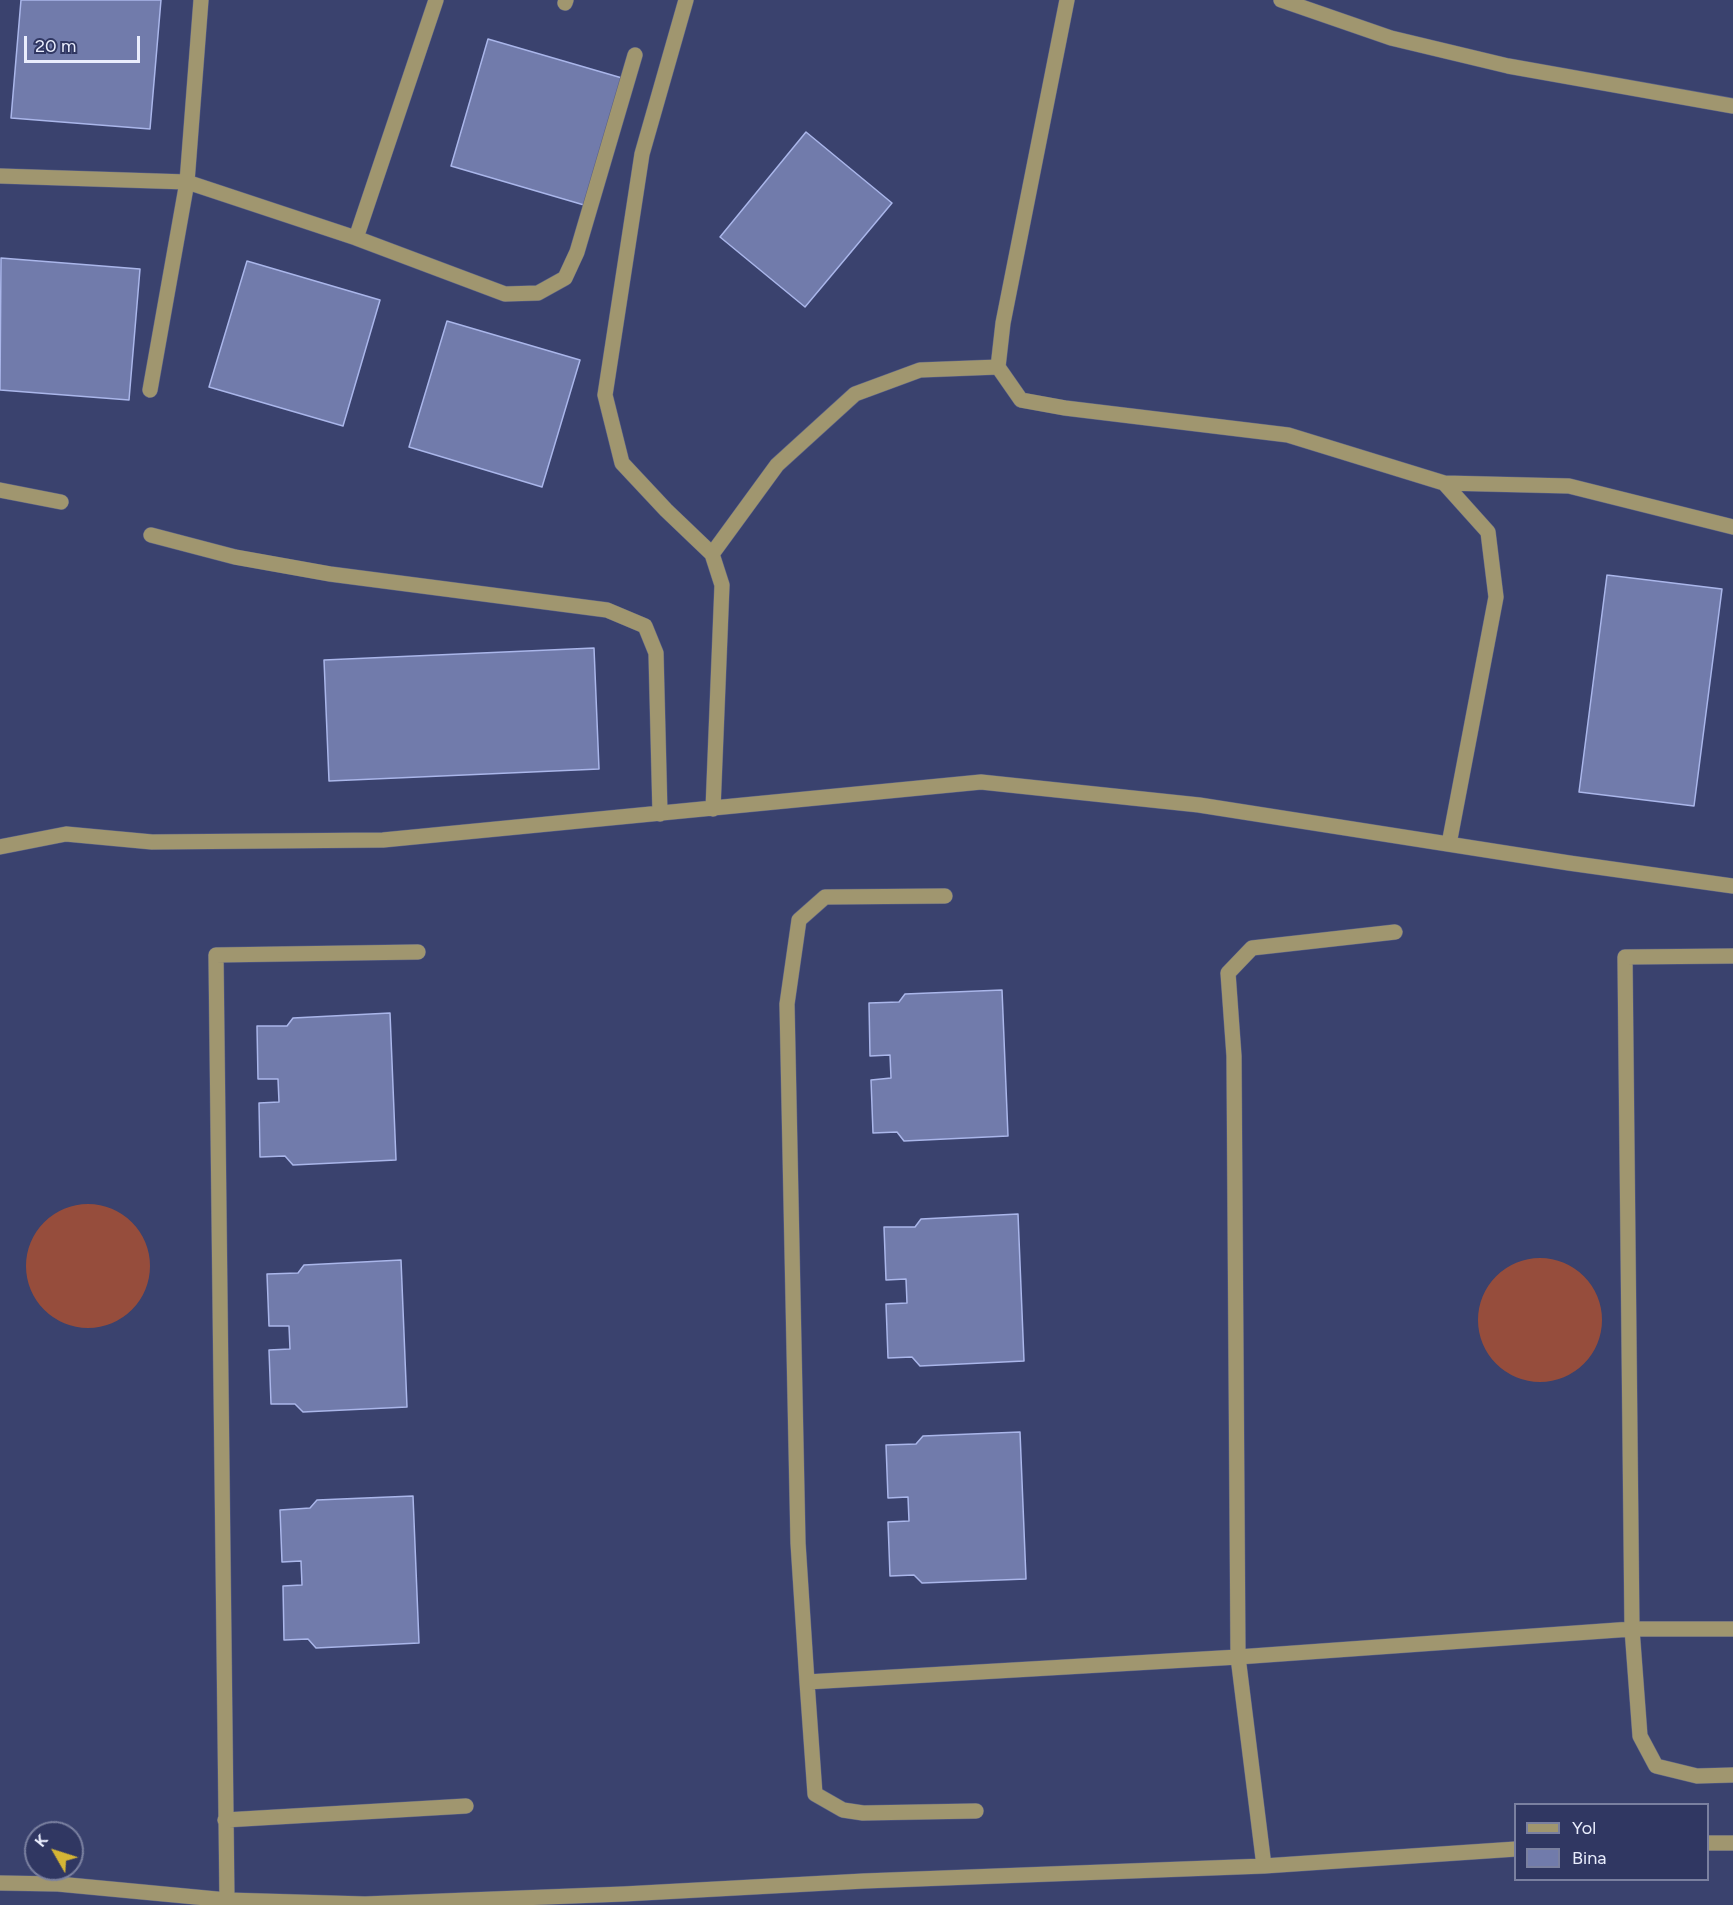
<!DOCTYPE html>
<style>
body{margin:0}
#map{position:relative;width:1733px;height:1905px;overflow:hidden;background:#3a426e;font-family:Figtree,sans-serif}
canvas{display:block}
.legend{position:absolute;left:1514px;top:1803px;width:195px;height:78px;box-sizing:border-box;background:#303762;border:2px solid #7a80a0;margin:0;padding:8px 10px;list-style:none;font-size:18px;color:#e9edfd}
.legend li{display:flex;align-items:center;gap:12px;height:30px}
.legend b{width:30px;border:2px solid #7a80a0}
.north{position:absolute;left:24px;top:1821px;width:60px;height:60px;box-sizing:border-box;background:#303762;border:2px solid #7a80a0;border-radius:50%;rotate:309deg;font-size:16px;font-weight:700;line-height:24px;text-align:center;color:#e9edfd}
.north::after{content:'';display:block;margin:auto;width:21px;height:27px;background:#d5b535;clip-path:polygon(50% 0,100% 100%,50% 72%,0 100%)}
.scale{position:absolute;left:24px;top:36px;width:116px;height:27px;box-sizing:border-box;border:3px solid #e9edfd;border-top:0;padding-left:8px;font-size:18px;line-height:21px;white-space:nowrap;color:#e9edfd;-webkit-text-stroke:4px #303762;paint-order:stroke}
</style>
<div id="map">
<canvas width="1733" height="1905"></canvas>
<ul class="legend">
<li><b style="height:8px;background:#a0966f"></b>Yol</li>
<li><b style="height:16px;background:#717bab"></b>Bina</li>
</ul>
<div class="north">K</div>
<div class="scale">20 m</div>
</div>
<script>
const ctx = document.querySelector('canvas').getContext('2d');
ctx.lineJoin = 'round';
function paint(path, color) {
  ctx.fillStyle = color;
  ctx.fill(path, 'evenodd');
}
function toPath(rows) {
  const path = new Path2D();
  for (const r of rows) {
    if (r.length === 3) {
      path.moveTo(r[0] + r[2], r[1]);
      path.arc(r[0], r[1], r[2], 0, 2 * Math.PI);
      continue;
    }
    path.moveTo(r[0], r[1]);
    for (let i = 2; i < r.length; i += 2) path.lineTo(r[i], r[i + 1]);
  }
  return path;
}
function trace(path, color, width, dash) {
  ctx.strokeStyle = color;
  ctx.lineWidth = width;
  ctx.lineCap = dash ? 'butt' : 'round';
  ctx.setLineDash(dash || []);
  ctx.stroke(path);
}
const green = toPath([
 [88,1266,62],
 [1540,1320,62]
]);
const building = toPath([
 [21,0,161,0,150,129,11,118,21,0],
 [488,39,622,78,584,205,451,166,488,39],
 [806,132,892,203,805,307,720,237,806,132],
 [1,258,140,269,129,400,0,390,1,258],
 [247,261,380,300,343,426,209,387,247,261],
 [447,321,580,360,542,487,409,447,447,321],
 [1607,575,1722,589,1694,806,1579,792,1607,575],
 [594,648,599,769,329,781,324,660,594,648],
 [1002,990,1008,1136,904,1141,897,1132,873,1133,871,1080,891,1078,890,1055,870,1056,869,1003,899,1002,905,994,1002,990],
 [390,1013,396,1160,293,1165,285,1156,260,1157,259,1103,279,1102,278,1079,258,1079,257,1026,287,1026,293,1018,390,1013],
 [1018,1214,1024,1361,920,1366,912,1357,888,1358,886,1304,907,1303,906,1279,886,1280,884,1227,915,1227,921,1219,1018,1214],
 [401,1260,407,1407,303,1412,295,1404,271,1404,269,1350,290,1349,289,1326,269,1326,267,1274,298,1273,304,1265,401,1260],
 [1020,1432,1026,1579,922,1583,914,1575,890,1576,888,1522,909,1521,908,1497,888,1498,886,1445,916,1444,923,1436,1020,1432],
 [413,1496,419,1643,316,1648,308,1639,284,1640,283,1586,302,1585,301,1561,282,1562,280,1510,310,1508,317,1500,413,1496]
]);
const minor = toPath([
 [201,0,187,182,356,238,505,294,538,293,565,278,577,252,635,55],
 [686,0,642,154,605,395,622,463,666,510,712,554,722,585,713,809],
 [1067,0,1003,323,998,367,1021,400,1065,408,1288,435,1444,483,1488,532,1496,597,1449,844],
 [1281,0,1391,38,1508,66,1733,106],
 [565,3,566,0],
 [0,176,187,182,150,390],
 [356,238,436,0],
 [1444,483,1569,486,1733,527],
 [0,490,61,502],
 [151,535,235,557,330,574,607,610,645,626,656,653,660,814],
 [712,554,777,465,855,394,920,370,998,367],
 [0,847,66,834,152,842,383,840,981,782,1199,805,1569,863,1733,886],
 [945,896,825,897,799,920,787,1004,798,1543,807,1682,1238,1657,1632,1629,1733,1629],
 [1733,956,1625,957,1632,1629,1640,1736,1656,1766,1697,1776,1733,1775],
 [807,1682,815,1794,843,1810,863,1813,976,1811],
 [225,1820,466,1806],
 [1708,1843,1733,1843],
 [1264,1866,1238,1657,1234,1056,1228,973,1252,948,1395,932],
 [0,1883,58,1884,227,1900,365,1904,624,1894,864,1881,1264,1866,1516,1849],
 [227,1900,216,955,418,952]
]);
paint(green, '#964d3c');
paint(building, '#717bab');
trace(building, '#aab6ea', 1.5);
trace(minor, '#5a6188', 16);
trace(minor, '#a0966f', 15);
</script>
